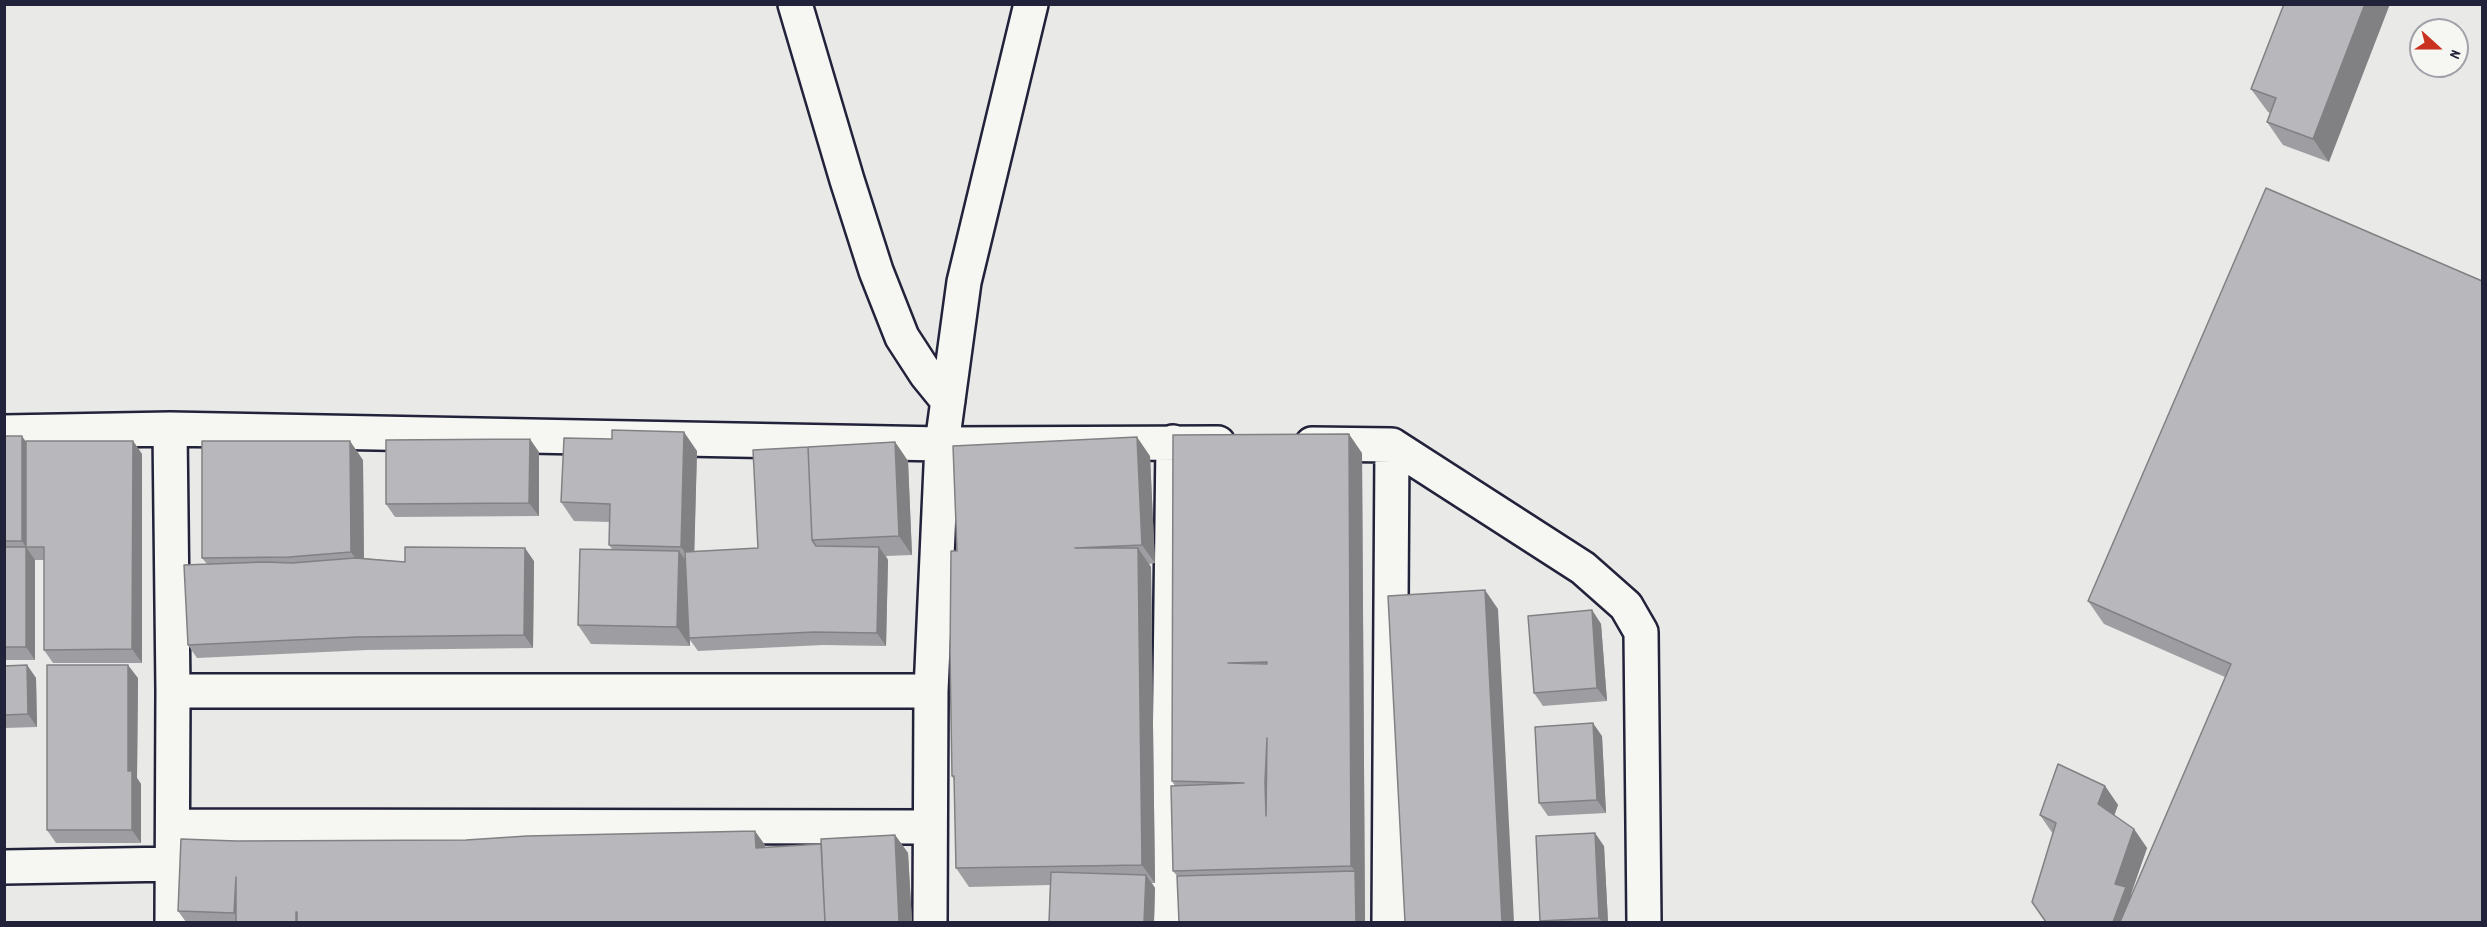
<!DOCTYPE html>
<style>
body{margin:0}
#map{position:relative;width:2487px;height:927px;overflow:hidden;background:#e9e9e7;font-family:Dekko,sans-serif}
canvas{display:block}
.frame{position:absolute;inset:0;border:6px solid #22223b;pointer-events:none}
.north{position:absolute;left:2409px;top:18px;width:60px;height:60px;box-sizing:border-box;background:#f6f6f2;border:2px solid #a1a1a9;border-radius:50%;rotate:111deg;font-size:16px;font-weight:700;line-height:24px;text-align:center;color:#22223b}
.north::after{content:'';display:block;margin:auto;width:21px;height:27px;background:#c8321e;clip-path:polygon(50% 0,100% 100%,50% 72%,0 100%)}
</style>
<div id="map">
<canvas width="2487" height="927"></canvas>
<div class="frame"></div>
<div class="north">N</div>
</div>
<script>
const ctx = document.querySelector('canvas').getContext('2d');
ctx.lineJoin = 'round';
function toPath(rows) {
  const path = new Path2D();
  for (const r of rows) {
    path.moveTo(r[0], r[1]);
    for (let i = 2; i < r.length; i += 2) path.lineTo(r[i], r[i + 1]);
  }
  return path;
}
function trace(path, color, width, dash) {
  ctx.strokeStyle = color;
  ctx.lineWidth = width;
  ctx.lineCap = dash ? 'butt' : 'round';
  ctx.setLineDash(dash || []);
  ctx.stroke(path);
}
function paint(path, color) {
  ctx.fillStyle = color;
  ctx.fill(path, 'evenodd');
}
const minor = toPath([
 [795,4,847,180,876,271,902,337,926,374,948,401],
 [170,429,173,691,172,922],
 [4,432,170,429,942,444,1218,443],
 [1312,444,1392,445,1583,568,1626,606,1641,632,1644,922],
 [173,691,931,691],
 [173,826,930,827],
 [4,867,173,864],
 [930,922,931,691,942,444,964,282,1031,4],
 [1167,922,1173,442],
 [1389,922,1392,445]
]);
const wall = toPath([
 [2284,4,2329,162,2283,145,2267,122,2270,113,2268,112,2251,89],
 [2266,188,2482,922,2046,922,2053,834,2040,815,2105,786,2118,805,2114,815,2134,829,2147,848,2131,894,2132,895,2225,677,2104,624,2088,601],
 [4,436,26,441,133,441,142,454,142,663,53,663,44,650,44,560,35,560,35,660,4,660],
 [895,442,908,461,912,555,886,556,888,560,886,646,823,645,698,651,690,640,690,646,591,644,578,625,612,549,609,545,610,522,574,521,561,502,697,451,694,552,758,548],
 [539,452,539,516,395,517,386,504],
 [1362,453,1365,922,1179,922,1177,876,1173,871,1175,786,1172,781],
 [1150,456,1155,563,1149,564,1151,567,1155,883,1152,883,1155,888,1154,922,1049,922,1050,885,969,887,956,868,954,780,952,776,957,551],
 [363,460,364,558,405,562,534,561,533,648,367,650,197,658,188,645,207,564,202,558],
 [1592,610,1601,624,1607,701,1543,706,1534,693],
 [27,665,36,678,37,727,4,728,4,666],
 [138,678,137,778,141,784,141,843,56,843,47,830],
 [1602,736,1606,813,1548,816,1539,803],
 [895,835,908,853,912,922,186,922,178,911,236,841,765,845,765,847,821,844],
 [1604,846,1608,922,1541,922,1540,921]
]);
const shadedWall = toPath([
 [2365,4,2390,4,2329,162,2313,139],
 [684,432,697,451,694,565,681,547],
 [1349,434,1362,453,1365,922,1356,922,1355,871,1351,866],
 [22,436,35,455,26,547,22,541],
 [1137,437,1150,456,1155,563,1142,545],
 [530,439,539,452,539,516,529,503],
 [133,441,142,454,142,663,132,649],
 [350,441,363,460,364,571,351,552],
 [895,442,908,461,912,555,899,536],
 [26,547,35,560,35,660,26,647],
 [879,547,888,560,886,646,877,633],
 [525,548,534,561,533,648,524,635],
 [1138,548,1151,567,1155,883,1142,865],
 [679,551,692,569,689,638,690,640,690,646,677,627],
 [1485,590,1498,609,1514,922,1502,922],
 [1592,610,1601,624,1607,701,1597,688],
 [27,665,36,678,37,727,28,714],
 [128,665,138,678,137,778,141,784,141,843,132,830,128,771],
 [1593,723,1602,736,1606,813,1597,800],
 [2105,786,2118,805,2112,822,2098,804],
 [2134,829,2147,848,2131,894,2139,906,2133,922,2113,922,2115,884],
 [755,831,765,845,765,861,756,848],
 [1595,833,1604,846,1608,922,1602,922,1599,918],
 [895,835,908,853,912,922,899,922],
 [1146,875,1155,888,1154,922,1144,922],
 [236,877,241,922,234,913]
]);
const building = toPath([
 [2284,4,2365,4,2313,139,2267,122,2276,98,2251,89,2284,4],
 [2266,188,2482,281,2482,922,2120,922,2231,664,2088,601,2266,188],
 [612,430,684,432,681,547,609,545,610,504,561,502,564,438,612,439,612,430],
 [1349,434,1351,866,1173,871,1171,786,1244,783,1172,781,1173,435,1349,434],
 [1267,662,1267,664,1228,663,1267,662],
 [1267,738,1266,816,1265,782,1267,738],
 [4,436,22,436,22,541,4,541,4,436],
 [1137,437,1142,545,1075,548,1138,548,1142,865,956,868,954,776,952,776,950,654,951,551,957,551,953,446,1137,437],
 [530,439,529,503,386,504,386,440,530,439],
 [26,441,133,441,132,649,44,650,44,547,26,547,26,441],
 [202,441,350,441,351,552,289,557,202,558,202,441],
 [895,442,899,536,812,540,808,447,895,442],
 [808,447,812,540,816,546,879,547,877,633,814,632,689,638,685,552,758,548,753,450,808,447],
 [4,547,26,547,26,647,4,647,4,547],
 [405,547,525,548,524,635,357,637,188,645,184,565,265,562,292,563,355,558,405,562,405,547],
 [580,549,679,551,677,627,578,625,580,549],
 [1485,590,1502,922,1405,922,1388,596,1485,590],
 [1592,610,1597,688,1534,693,1528,616,1592,610],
 [27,665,28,714,4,715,4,666,27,665],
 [47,665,128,665,128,771,132,771,132,830,47,830,47,665],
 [1593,723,1597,800,1539,803,1535,727,1593,723],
 [2058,764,2105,786,2098,804,2134,829,2115,884,2126,887,2113,922,2046,922,2032,902,2056,823,2040,815,2058,764],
 [755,831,756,848,821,844,825,922,297,922,297,912,296,912,296,922,236,922,236,877,234,913,178,911,181,839,236,841,466,840,527,836,755,831],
 [1595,833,1599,918,1540,921,1536,836,1595,833],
 [895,835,899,922,825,922,821,839,895,835],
 [1355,871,1356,922,1179,922,1177,876,1355,871],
 [1051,872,1146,875,1144,922,1049,922,1051,872]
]);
trace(minor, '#22223b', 38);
trace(minor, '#f6f6f2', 33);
paint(wall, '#9e9ea2');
paint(shadedWall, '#818184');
paint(building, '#b8b8bc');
trace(building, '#818184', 1.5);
</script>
